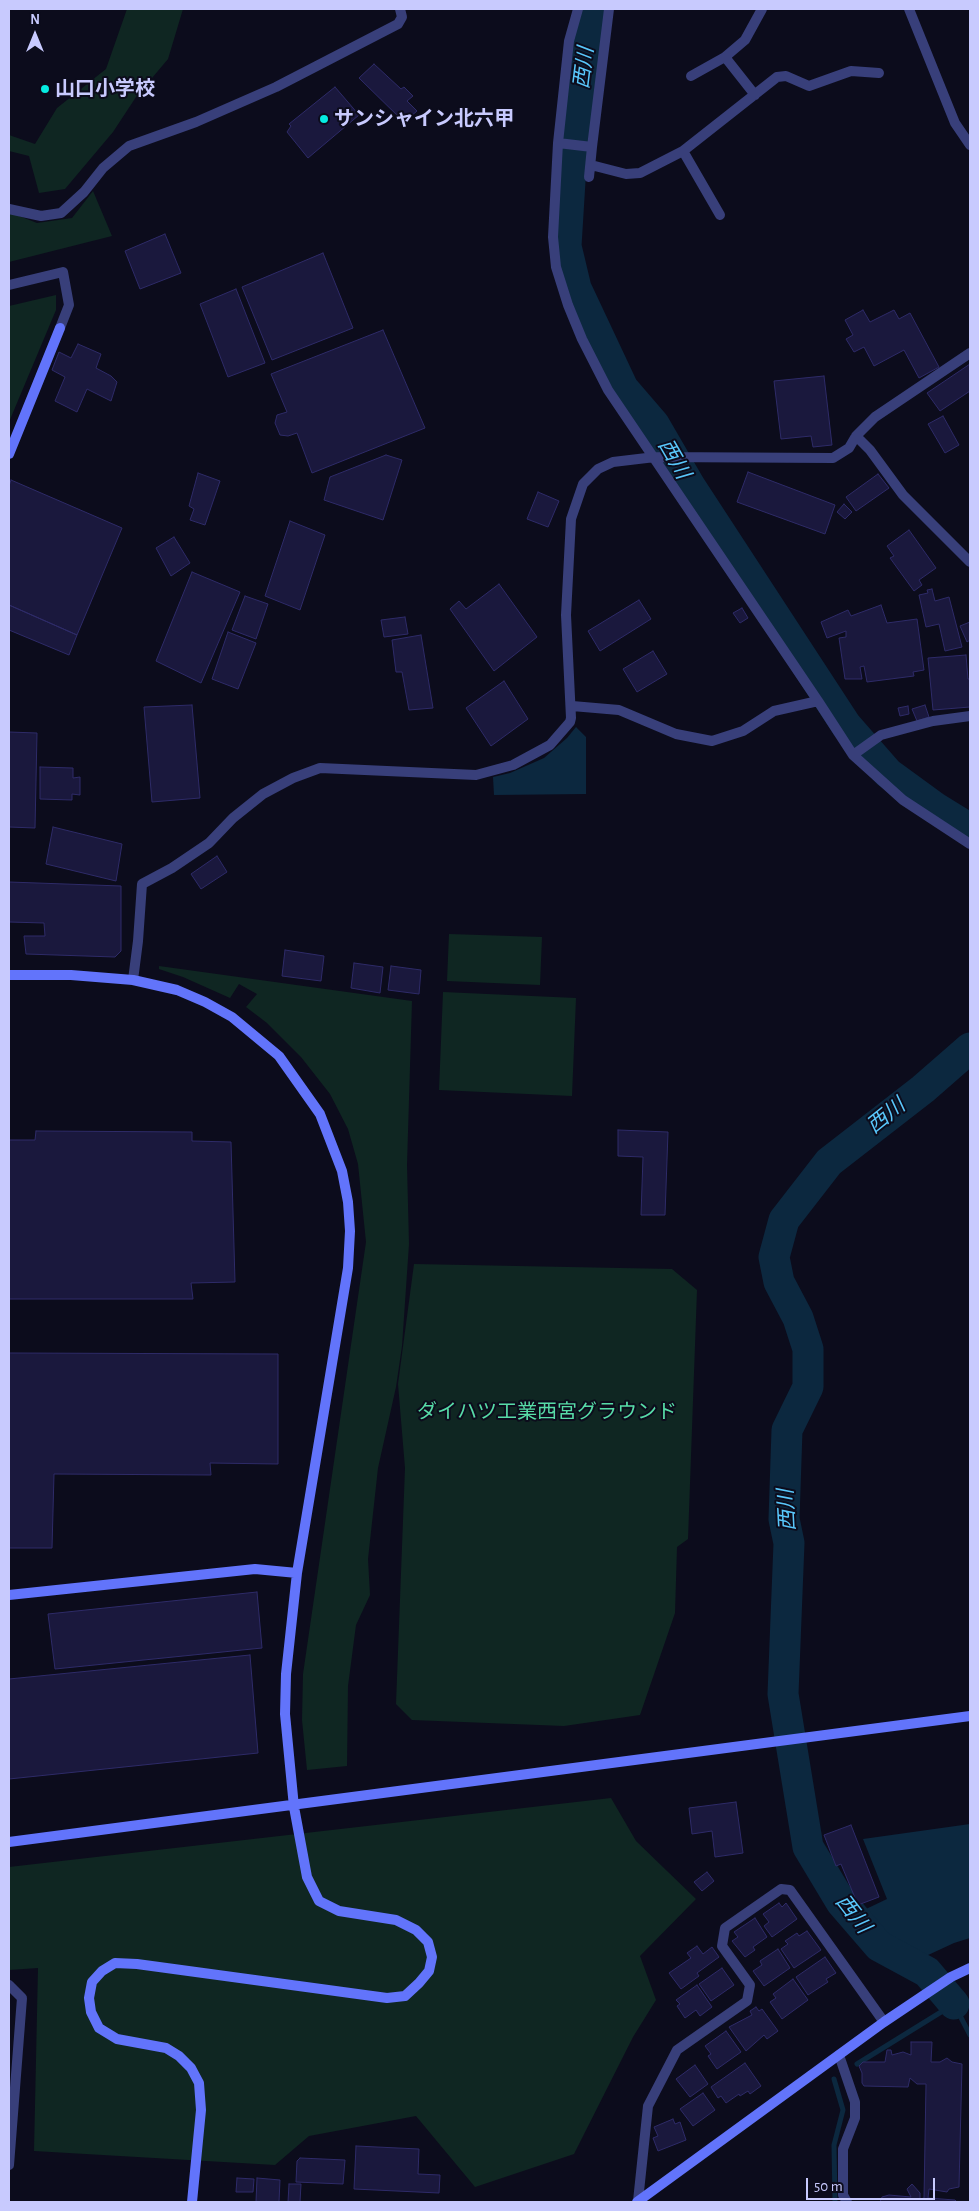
<!DOCTYPE html>
<meta charset="utf-8">
<style>
body{margin:0}
#map{position:relative;width:979px;height:2211px;overflow:hidden;background:#0c0c1c;font-family:"Alegreya Sans",sans-serif}
canvas{display:block}
.frame{position:absolute;inset:0;border:10px solid #c8cafe;pointer-events:none}
.north{position:absolute;left:10px;top:10px;width:50px;height:50px;-webkit-text-stroke:4px #0c0c1c;paint-order:stroke;rotate:0deg;font-size:14px;font-weight:700;line-height:20px;text-align:center;color:#c8cafe}
.north::after{content:'';display:block;margin:auto;width:18px;height:22px;background:#c8cafe;clip-path:polygon(50% 0,100% 100%,50% 72%,0 100%)}
.scale{position:absolute;left:806px;top:2178px;width:129px;height:22px;box-sizing:border-box;border:2px solid #c8cafe;border-top:0;padding-left:6px;font-size:15px;line-height:18px;white-space:nowrap;color:#c8cafe;-webkit-text-stroke:4px #0c0c1c;paint-order:stroke}
</style>
<div id="map">
<canvas width="979" height="2211"></canvas>
<div class="frame"></div>
<div class="north">N</div>
<div class="scale">50 m</div>
</div>
<script>
const ctx = document.querySelector('canvas').getContext('2d');
ctx.lineJoin = 'round';
function paint(path, color) {
  ctx.fillStyle = color;
  ctx.fill(path, 'evenodd');
}
function toPath(rows) {
  const path = new Path2D();
  for (const r of rows) {
    path.moveTo(r[0], r[1]);
    for (let i = 2; i < r.length; i += 2) path.lineTo(r[i], r[i + 1]);
  }
  return path;
}
function trace(path, color, width, dash) {
  ctx.strokeStyle = color;
  ctx.lineWidth = width;
  ctx.lineCap = dash ? 'butt' : 'round';
  ctx.setLineDash(dash || []);
  ctx.stroke(path);
}
function drawText(font, color, halo, rows, align = 'center') {
  ctx.font = font + ' "Alegreya Sans","Noto Sans JP",sans-serif';
  ctx.lineWidth = 4;
  ctx.setLineDash([]);
  ctx.textBaseline = 'middle';
  ctx.strokeStyle = halo;
  ctx.fillStyle = color;
  for (const [text, x, y, turn = 0] of rows) {
    ctx.save();
    ctx.translate(x, y);
    ctx.rotate((+turn || 0) * Math.PI / 180);
    ctx.textAlign = isNaN(turn) ? turn : align;
    if (halo) ctx.strokeText(text, 0, 0);
    ctx.fillText(text, 0, 0);
    ctx.restore();
  }
}
const green = toPath([
 [127,9,183,9,168,59,136,97,113,132,65,189,39,193,29,156,9,151,9,135,35,144,57,108,106,69],
 [93,191,112,236,9,262,9,212,37,223,72,218],
 [56,295,56,310,9,422,9,306],
 [449,934,542,937,540,985,447,981],
 [159,966,412,1001,407,1165,409,1244,402,1346,396,1387,378,1468,368,1559,370,1595,356,1625,348,1686,347,1766,307,1770,302,1720,303,1674,366,1242,358,1164,348,1129,330,1094,301,1057,267,1023,246,1007,257,994,239,984,230,998,183,977,159,969],
 [443,992,576,998,572,1096,439,1090],
 [414,1264,672,1269,697,1290,688,1539,677,1547,675,1613,640,1715,564,1726,412,1720,396,1704,405,1468,398,1384],
 [611,1798,636,1841,696,1899,640,1956,656,2000,633,2037,574,2154,475,2187,416,2116,309,2136,275,2165,34,2151,38,1968,9,1970,9,1867]
]);
const water = toPath([
 [576,727,586,737,586,794,494,795,493,777,510,773,544,758,567,738],
 [970,1824,970,1938,954,1943,926,1956,881,1935,866,1909,887,1899,863,1839]
]);
const stream = toPath([
 [857,2064,954,2004,970,2035],
 [834,2079,843,2110,834,2145,835,2202]
]);
const river = toPath([
 [592,9,570,181,566,246,576,288,623,388,654,424,690,486,846,725,888,773,936,808,970,829],
 [954,2004,927,1972,879,1946,841,1902,808,1847,783,1694,789,1543,784,1519,787,1430,808,1387,808,1349,798,1318,779,1282,774,1257,784,1220,829,1162,923,1089,970,1048]
]);
const building = toPath([
 [374,64,401,89,404,87,413,96,407,101,417,111,404,122,359,78,374,64],
 [335,87,359,115,308,158,287,132,291,126,289,124,335,87],
 [165,234,181,273,140,289,125,251,165,234],
 [323,253,353,328,272,360,242,287,323,253],
 [236,289,265,363,228,377,200,304,236,289],
 [863,310,870,322,894,310,899,319,910,313,939,367,919,378,904,350,874,366,864,347,854,352,846,339,853,335,845,320,863,310],
 [383,330,425,428,312,473,297,433,288,436,280,435,275,423,277,415,287,412,271,374,383,330],
 [78,344,101,354,96,368,111,376,117,382,111,401,87,389,77,412,55,401,65,377,52,370,59,352,71,358,78,344],
 [970,364,970,391,940,411,927,393,970,364],
 [824,376,832,445,813,447,811,436,781,439,774,381,824,376],
 [943,416,959,445,945,453,928,424,943,416],
 [386,455,402,460,383,520,324,500,330,477,386,455],
 [748,472,835,505,825,534,737,502,748,472],
 [198,473,220,481,205,525,190,520,194,509,189,506,198,473],
 [878,474,889,488,856,511,846,497,878,474],
 [11,480,122,528,77,635,9,605,9,486,11,480],
 [538,492,559,501,548,527,527,519,538,492],
 [844,504,852,512,845,519,837,512,844,504],
 [290,521,325,535,300,610,265,596,290,521],
 [909,530,936,568,919,580,922,585,914,591,890,558,894,556,887,546,909,530],
 [174,537,190,563,171,576,156,548,174,537],
 [192,572,240,592,201,683,156,661,192,572],
 [499,584,537,637,494,671,450,609,459,601,466,609,499,584],
 [932,589,935,601,949,597,962,647,945,651,939,624,926,627,919,595,928,593,927,590,932,589],
 [245,596,268,604,256,639,232,630,245,596],
 [639,600,651,619,600,651,588,631,639,600],
 [9,605,77,635,69,655,9,630,9,605],
 [881,605,887,623,917,619,924,670,913,672,914,676,867,682,864,666,860,667,862,679,845,679,839,638,846,637,846,631,827,638,821,622,848,610,851,616,881,605],
 [742,608,748,618,740,623,733,613,742,608],
 [405,617,408,634,384,637,381,620,405,617],
 [970,622,970,640,967,642,960,626,970,622],
 [228,632,256,643,238,689,212,679,228,632],
 [421,635,433,708,409,710,402,672,396,672,392,640,421,635],
 [653,651,667,674,637,692,623,669,653,651],
 [966,655,968,679,970,679,970,707,933,710,928,658,966,655],
 [504,681,528,719,491,746,466,708,504,681],
 [192,705,200,798,152,802,144,707,192,705],
 [925,705,929,717,917,721,912,709,925,705],
 [908,706,909,714,900,716,898,708,908,706],
 [9,732,37,733,35,828,9,827,9,732],
 [40,767,73,768,73,778,80,777,80,795,72,794,72,800,40,799,40,767],
 [53,827,122,844,116,881,46,864,53,827],
 [217,856,227,872,201,889,191,874,217,856],
 [9,882,121,886,121,951,115,957,26,954,24,936,45,936,44,923,9,922,9,882],
 [285,950,324,956,321,981,282,976,285,950],
 [354,963,383,967,380,993,351,988,354,963],
 [391,966,421,970,419,994,388,990,391,966],
 [618,1130,668,1132,665,1215,641,1215,643,1157,618,1156,618,1130],
 [36,1131,192,1132,192,1141,231,1142,235,1282,191,1283,193,1299,9,1299,9,1140,35,1140,36,1131],
 [9,1353,278,1354,278,1464,210,1463,211,1475,54,1474,52,1548,9,1548,9,1353],
 [257,1592,262,1648,55,1669,48,1614,257,1592],
 [250,1655,258,1753,9,1779,9,1679,250,1655],
 [736,1802,743,1853,715,1857,712,1831,692,1834,689,1808,736,1802],
 [851,1825,879,1897,858,1905,841,1864,836,1866,824,1835,851,1825],
 [707,1872,714,1881,702,1891,694,1882,707,1872],
 [779,1903,782,1907,786,1903,797,1919,772,1937,764,1926,769,1922,763,1914,779,1903],
 [755,1918,767,1937,753,1947,755,1950,745,1957,732,1941,738,1937,734,1932,755,1918],
 [807,1931,821,1950,794,1968,781,1949,788,1944,785,1941,797,1933,799,1936,807,1931],
 [697,1946,703,1954,712,1947,719,1957,697,1973,699,1976,681,1989,669,1973,691,1958,687,1953,697,1946],
 [778,1949,790,1968,764,1986,753,1971,762,1965,760,1961,778,1949],
 [825,1957,836,1973,826,1979,828,1982,808,1995,796,1977,825,1957],
 [722,1968,734,1985,711,2001,699,1984,722,1968],
 [793,1979,808,2000,782,2019,770,2002,776,1998,773,1994,793,1979],
 [697,1985,712,2007,700,2016,696,2010,685,2018,677,2006,680,2004,676,2000,697,1985],
 [756,2007,759,2011,762,2009,778,2031,767,2039,764,2035,746,2051,729,2027,752,2015,750,2011,756,2007],
 [726,2031,741,2052,717,2069,708,2056,711,2054,705,2046,726,2031],
 [911,2042,932,2042,931,2062,940,2062,947,2058,952,2062,962,2064,959,2187,949,2189,947,2192,929,2189,928,2198,955,2200,957,2202,880,2202,882,2197,889,2195,911,2197,907,2189,912,2184,920,2193,920,2199,924,2198,926,2084,917,2084,910,2078,908,2087,864,2086,862,2083,862,2073,859,2066,863,2062,885,2062,887,2050,891,2050,892,2055,903,2052,911,2055,911,2042],
 [745,2063,761,2086,750,2094,748,2091,740,2096,739,2094,726,2103,721,2096,718,2098,711,2087,745,2063],
 [695,2065,708,2084,690,2097,676,2079,695,2065],
 [703,2093,715,2110,693,2126,680,2109,703,2093],
 [673,2119,675,2124,680,2122,686,2140,658,2151,653,2138,658,2136,654,2127,673,2119],
 [356,2146,419,2149,418,2174,440,2175,439,2193,354,2189,356,2146],
 [300,2158,345,2160,343,2184,296,2182,297,2161,300,2158],
 [237,2178,254,2179,253,2192,236,2192,237,2178],
 [257,2178,280,2180,279,2202,256,2202,257,2178],
 [289,2184,301,2184,300,2202,288,2202,289,2184]
]);
const street = toPath([
 [578,9,569,41,558,143,553,237,556,267,568,305,582,339,608,390,818,701],
 [909,9,955,123,970,145],
 [725,57,755,95],
 [691,76,725,57,745,40,762,9],
 [558,143,592,147,589,177],
 [592,147,609,9],
 [683,151,720,215],
 [591,165,626,174,640,173,683,151,777,77,786,76,809,86,851,71,879,73],
 [9,209,41,216,61,213,84,192,103,168,129,146,196,122,276,87,398,24,402,17,400,9],
 [9,285,63,272,69,305,60,328],
 [856,436,870,450,903,495,970,562],
 [572,706,619,710,676,734,712,741,743,731,774,711,818,701,853,755,903,800,970,844],
 [853,755,881,735,933,721,970,716],
 [133,980,138,941,142,884,172,868,209,843,233,818,263,794,293,778,320,768,476,775,513,765,550,745,570,722,571,718,566,615,571,519,583,484,598,469,613,462,655,457,833,458,849,448,856,436,875,417,970,353],
 [9,1985,22,1998,9,2165],
 [839,2055,855,2102,855,2118,843,2149,843,2195,847,2202],
 [638,2201,648,2106,677,2050,747,2001,750,1985,722,1946,725,1928,781,1889,790,1890,884,2022]
]);
const secondary = toPath([
 [9,454,60,328],
 [9,975,71,975,133,980,177,990,205,1002,232,1017,279,1056,320,1114,342,1171,348,1202,350,1231,348,1268,297,1573,286,1674,285,1714,294,1807,307,1877,319,1901,339,1911,396,1920,416,1930,428,1942,432,1957,429,1971,419,1983,405,1996,387,1998,137,1964,115,1963,102,1971,92,1982,89,1998,91,2012,99,2028,117,2039,166,2048,179,2056,191,2068,199,2083,201,2110,192,2202],
 [9,1595,255,1569,297,1573],
 [9,1842,970,1716],
 [637,2202,884,2022,951,1977,970,1968]
]);
const markers = [
 [45,89,5,"#06ece2"],
 [324,119,5,"#06ece2"]
];
const poiNames = [
 ["山口小学校",55,89],
 ["サンシャイン北六甲",334,119]
];
const parkNames = [
 ["ダイハツ工業西宮グラウンド",547,1412]
];
const waterNames = [
 ["西川",584,68,-83],
 ["西川",674,459,60],
 ["西川",886,1116,-39],
 ["西川",787,1510,-93],
 ["西川",853,1914,52]
];
paint(green, '#0f2622');
paint(water, '#0c283f');
trace(stream, '#0c283f', 5);
trace(river, '#0c283f', 31);
paint(building, '#1a183d');
trace(building, '#2e2b68', 1);
trace(street, '#383f7a', 10);
trace(secondary, '#6274fb', 10);
for (const [x, y, r, color] of markers) {
  const dot = new Path2D();
  dot.arc(x, y, r, 0, 2 * Math.PI);
  ctx.fillStyle = color;
  ctx.fill(dot);
  trace(dot, '#0c0c1c', 2);
}
drawText('bold 20px', '#c8cafe', '#0c0c1c', poiNames, 'left');
drawText('20px', '#57dba7', '#0c0c1c', parkNames);
drawText('italic 21px', '#59c7fb', '#0c0c1c', waterNames);
</script>
